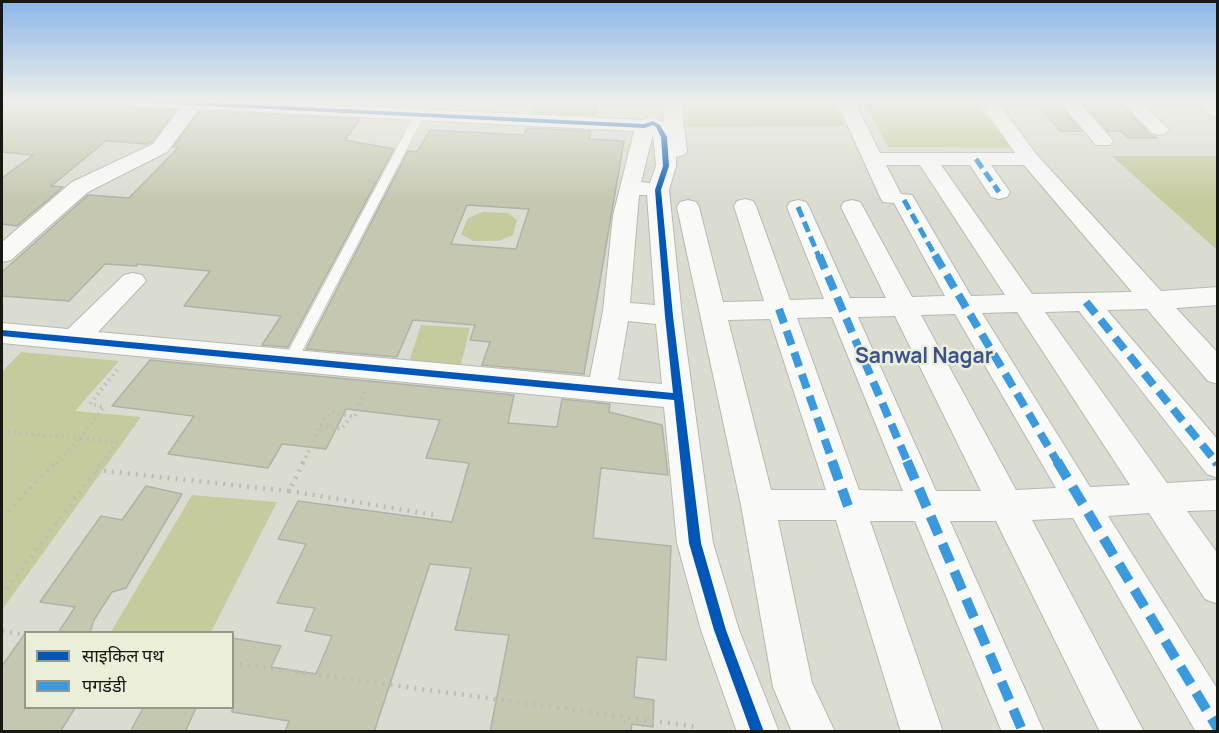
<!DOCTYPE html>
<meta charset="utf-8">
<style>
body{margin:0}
#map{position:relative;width:1219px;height:733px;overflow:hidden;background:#dadcd1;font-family:Manrope,"Noto Sans Devanagari",sans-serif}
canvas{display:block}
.frame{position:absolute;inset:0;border:3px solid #171811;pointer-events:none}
.legend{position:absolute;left:24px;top:631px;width:210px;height:78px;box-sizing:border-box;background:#ebeed9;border:2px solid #969889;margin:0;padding:8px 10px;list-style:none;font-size:18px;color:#171811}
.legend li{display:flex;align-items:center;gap:12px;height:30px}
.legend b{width:30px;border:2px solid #969889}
</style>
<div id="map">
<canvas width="1219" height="733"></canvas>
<div class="frame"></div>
<ul class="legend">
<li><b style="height:8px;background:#0057b8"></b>साइकिल पथ</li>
<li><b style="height:8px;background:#3b9ade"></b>पगडंडी</li>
</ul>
</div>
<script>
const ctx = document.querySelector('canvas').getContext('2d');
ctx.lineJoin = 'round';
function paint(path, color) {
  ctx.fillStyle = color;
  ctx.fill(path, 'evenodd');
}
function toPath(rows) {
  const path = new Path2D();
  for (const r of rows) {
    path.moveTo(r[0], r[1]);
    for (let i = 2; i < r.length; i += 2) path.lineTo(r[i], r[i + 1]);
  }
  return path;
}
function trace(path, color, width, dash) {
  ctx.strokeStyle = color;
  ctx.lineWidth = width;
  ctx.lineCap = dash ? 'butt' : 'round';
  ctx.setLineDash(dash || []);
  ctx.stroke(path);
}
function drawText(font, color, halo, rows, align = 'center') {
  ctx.font = font + ' Manrope,sans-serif';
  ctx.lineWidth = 5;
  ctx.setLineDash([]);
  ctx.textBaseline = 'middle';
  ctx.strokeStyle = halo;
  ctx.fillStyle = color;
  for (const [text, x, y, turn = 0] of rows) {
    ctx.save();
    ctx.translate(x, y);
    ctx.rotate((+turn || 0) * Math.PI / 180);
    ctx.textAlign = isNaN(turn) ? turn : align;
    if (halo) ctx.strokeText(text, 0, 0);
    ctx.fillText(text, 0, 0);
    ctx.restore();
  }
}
const green = toPath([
 [681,100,834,100,844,126,689,127],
 [863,100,974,100,1011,148,888,147],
 [1112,156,1217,156,1217,250],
 [483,212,508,213,517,220,513,235,498,241,473,241,461,234,468,218],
 [421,325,470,328,460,368,409,362],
 [21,352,119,361,75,411,141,417,2,610,2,372],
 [192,495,277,502,211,632,111,632]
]);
const building = toPath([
 [2,100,61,100,112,104,116,102,130,108,176,110,152,142,147,144,106,141,51,186,63,187,17,226,2,224,2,178,33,155,2,152,2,100],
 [284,100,374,100,371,104,284,100],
 [538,100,599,100,595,115,533,112,538,100],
 [1034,100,1056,100,1081,131,1060,131,1034,100],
 [1080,100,1118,100,1150,135,1157,138,1128,138,1122,131,1108,131,1080,100],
 [200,111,360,119,345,140,394,149,288,347,262,345,281,316,184,306,210,271,136,264,137,266,105,264,69,301,2,296,2,272,88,195,129,198,178,148,173,147,200,111],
 [527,128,591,131,589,139,624,141,584,374,482,365,490,342,470,340,475,325,413,320,397,357,306,349,408,151,415,152,419,149,430,130,524,135,527,128],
 [467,205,529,209,516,249,451,244,467,205],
 [150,360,514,395,508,423,557,427,562,399,610,404,609,412,662,425,668,475,601,468,593,538,671,546,666,660,637,657,634,697,654,700,653,727,632,724,631,732,490,732,509,635,455,630,471,568,430,564,374,732,285,732,289,721,232,712,232,638,281,646,271,667,316,674,332,636,305,631,315,608,277,603,306,544,278,539,298,501,452,522,469,463,426,458,440,420,346,409,326,449,282,444,268,468,168,454,194,416,112,406,150,360],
 [146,486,182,494,126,588,112,592,94,620,90,633,58,633,75,607,40,602,101,516,122,520,146,486],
 [26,632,26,708,75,708,60,732,2,732,2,666,26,632],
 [143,708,196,708,185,732,130,732,143,708]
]);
const pathFar1 = toPath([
 [320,426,341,429,351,417],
 [2,432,80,438,104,407,90,404,120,366],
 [56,463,80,438,117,442,102,463],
 [303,463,325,417,334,412,355,417,365,390]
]);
const path = toPath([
 [96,470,289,491,304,461],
 [289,491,435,515],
 [2,517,57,461],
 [2,595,103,461],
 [2,631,26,635],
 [232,663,698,727]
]);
const service = toPath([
 [416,112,425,114,297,361,295,365,290,367,285,365,283,361,416,112]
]);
const minor = toPath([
 [121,100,236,100,643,120,653,117,664,122,663,100,681,100,687,151,684,155,676,157,676,166,669,190,682,316,713,543,739,630,779,732,737,732,701,630,677,543,664,407,2,343,2,323,68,329,124,275,133,273,142,275,146,281,98,332,590,377,603,311,613,216,634,131,199,109,167,152,88,192,11,260,2,262,2,242,72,182,153,144,180,108,130,106,123,104,121,100],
 [653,134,656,166,650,183,641,182,653,134],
 [639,195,647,195,655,305,630,303,639,195],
 [628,321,656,324,662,384,618,380,628,321],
 [836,100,854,100,880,153,1015,153,978,100,996,100,1037,155,1161,291,1218,287,1218,305,1176,308,1218,353,1218,384,1208,381,1147,309,1107,310,1218,440,1218,478,1207,474,1079,311,1045,312,1167,483,1218,480,1218,510,1187,511,1218,554,1218,604,1205,599,1149,513,1108,516,1218,690,1218,732,1196,732,1073,518,1032,520,1144,732,1100,732,996,521,950,521,1044,732,1002,732,915,521,870,521,943,732,901,732,836,520,778,520,812,683,835,732,792,732,773,687,741,505,677,207,680,202,688,200,696,202,699,207,723,302,764,301,734,206,737,201,745,199,753,201,756,206,790,300,824,299,787,207,790,202,798,200,806,202,809,207,850,298,886,298,841,207,844,202,852,200,860,202,863,207,912,297,945,296,894,203,883,202,880,197,836,100],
 [886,165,920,165,1005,295,971,296,915,200,912,195,901,194,886,165],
 [941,165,970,165,991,197,999,199,1007,197,1010,192,991,165,1024,165,1132,292,1032,294,941,165],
 [1017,312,1130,485,1090,487,982,313,1017,312],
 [955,314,1056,488,1016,490,921,315,955,314],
 [895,316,981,491,936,491,858,317,895,316],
 [832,317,903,491,859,490,797,318,832,317],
 [770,319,826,490,771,490,728,320,770,319],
 [1058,100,1077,100,1110,137,1113,141,1110,145,1096,145,1058,100],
 [1120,100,1139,100,1169,129,1166,133,1159,135,1152,133,1120,100],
 [1196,100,1216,100,1218,117,1211,115,1196,100]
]);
const quietFar2 = toPath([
 [976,159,999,192],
 [904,200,936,257],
 [798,207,819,257]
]);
const quietFar1 = toPath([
 [819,255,908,463],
 [935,255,1058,463],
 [1086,302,1217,463],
 [779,309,833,463]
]);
const quiet = toPath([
 [832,461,848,506],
 [907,461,1023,732],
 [1057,461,1218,729],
 [1216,461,1218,464]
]);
const cycleway = toPath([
 [127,100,159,100,644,124,653,121,660,125,667,137,669,166,661,190,673,316,701,543,726,630,764,732,751,732,714,630,689,543,674,400,2,336,2,330,673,393,665,316,655,190,663,166,661,137,656,127,653,125,645,128,130,102,127,100]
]);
const neighbourhoodNames = [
 ["Sanwal Nagar",924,357]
];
paint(green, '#c6ca9c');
paint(building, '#c5c7b0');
trace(building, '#b0b2a9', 1.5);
trace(service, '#b7b9b0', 1);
trace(minor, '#b7b9b0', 2);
trace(pathFar1, '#bcbdb8', 4, [1.5, 4.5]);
trace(path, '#bcbdb8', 4.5, [2, 6]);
paint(service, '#f9faf8');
paint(minor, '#f9faf8');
trace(quietFar2, '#3b9ade', 5, [11, 5]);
trace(quietFar1, '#3b9ade', 8, [15, 8]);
trace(quiet, '#3b9ade', 10, [20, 10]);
paint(cycleway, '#0057b8');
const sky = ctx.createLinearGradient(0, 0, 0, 202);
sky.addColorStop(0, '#8bb6e9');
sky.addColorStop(0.5, '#eeefea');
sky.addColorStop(1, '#eeefea00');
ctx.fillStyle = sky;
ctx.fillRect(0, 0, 1219, 202);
drawText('bold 21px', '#3c528d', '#ebeed9', neighbourhoodNames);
</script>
